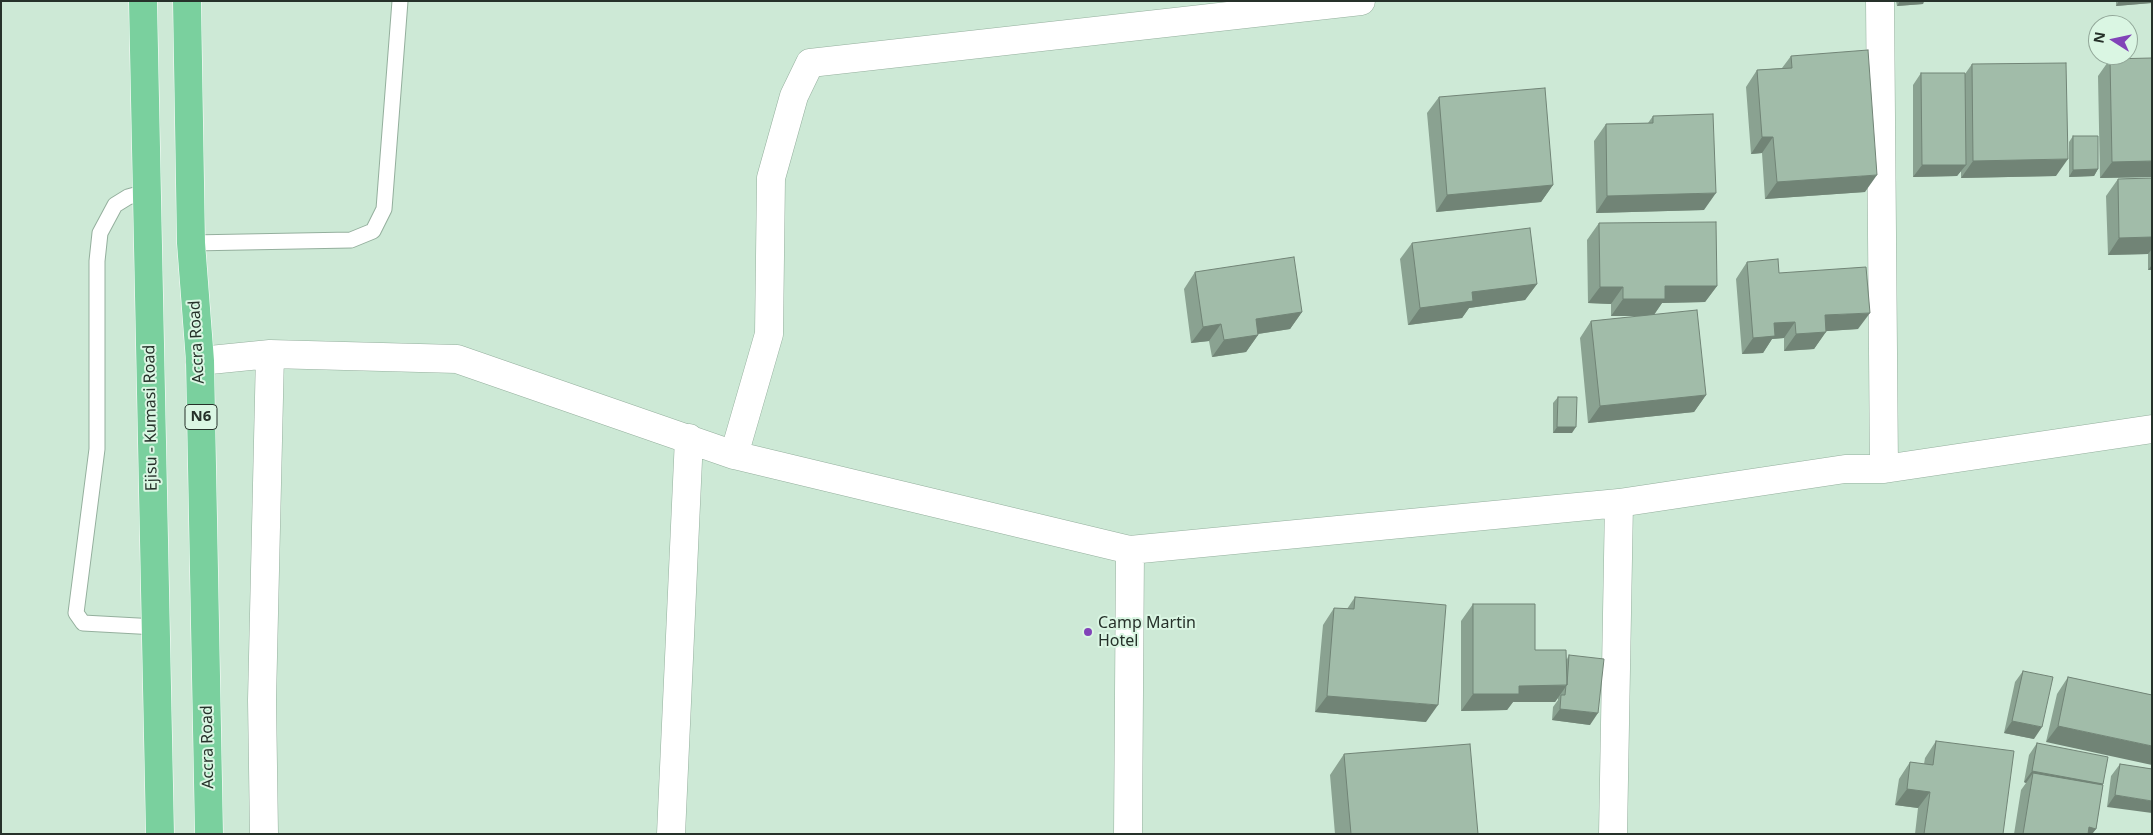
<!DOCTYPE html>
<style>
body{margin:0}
#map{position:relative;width:2153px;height:835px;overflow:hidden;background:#cde9d6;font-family:"Noto Sans",sans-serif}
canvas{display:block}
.frame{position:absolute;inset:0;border:2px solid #26312a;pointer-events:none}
.north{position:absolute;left:2088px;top:15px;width:50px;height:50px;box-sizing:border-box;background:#daf6e3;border:1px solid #92a799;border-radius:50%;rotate:280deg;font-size:14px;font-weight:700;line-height:20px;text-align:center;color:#26312a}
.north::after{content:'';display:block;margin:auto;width:18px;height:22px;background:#8143b8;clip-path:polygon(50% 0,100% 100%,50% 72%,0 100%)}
</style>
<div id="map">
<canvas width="2153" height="835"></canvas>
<div class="frame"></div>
<div class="north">N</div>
</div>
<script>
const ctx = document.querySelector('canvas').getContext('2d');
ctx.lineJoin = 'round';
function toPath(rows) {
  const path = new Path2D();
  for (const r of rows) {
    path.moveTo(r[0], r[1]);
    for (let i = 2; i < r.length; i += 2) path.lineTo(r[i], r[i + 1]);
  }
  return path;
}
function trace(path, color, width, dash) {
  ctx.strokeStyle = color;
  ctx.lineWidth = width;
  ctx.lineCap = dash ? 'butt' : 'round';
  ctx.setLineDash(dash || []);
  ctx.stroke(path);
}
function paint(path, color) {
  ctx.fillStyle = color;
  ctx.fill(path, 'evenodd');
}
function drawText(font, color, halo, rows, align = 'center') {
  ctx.font = font + ' "Noto Sans",sans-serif';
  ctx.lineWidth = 4;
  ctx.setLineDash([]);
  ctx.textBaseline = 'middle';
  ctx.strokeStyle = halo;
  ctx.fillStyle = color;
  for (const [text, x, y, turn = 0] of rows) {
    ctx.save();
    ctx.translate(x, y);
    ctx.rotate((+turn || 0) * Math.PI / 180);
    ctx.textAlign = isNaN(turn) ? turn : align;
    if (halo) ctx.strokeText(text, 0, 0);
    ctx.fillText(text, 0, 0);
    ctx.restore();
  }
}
const service = toPath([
 [146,192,128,197,115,205,100,233,97,261,97,449,76,613,83,623,156,627],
 [191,243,351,240,373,231,384,209,400,1]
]);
const minor = toPath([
 [1880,1,1884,469],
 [200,361,270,354,457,359,734,455,1130,550,1619,503,1845,469,1884,469,2152,429],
 [734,455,769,334,771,178,794,96,810,63,1361,1],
 [264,834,262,700,270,354],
 [671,834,689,438],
 [1128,834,1130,550],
 [1613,834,1619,503]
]);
const trunk = toPath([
 [143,1,160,834],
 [187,1,191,243,200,361,209,834]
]);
const wall = toPath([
 [1896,1,1924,1,1923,4,1897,6],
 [2116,1,2152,1,2151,3,2116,6],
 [1791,56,1865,192,1765,199,1762,153,1751,154,1746,87,1757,70,1782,68],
 [2110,59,2152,177,2100,178,2098,76],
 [1972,64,2056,176,1961,178,1961,171,1957,176,1913,177,1913,85,1921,73,1965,74],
 [1439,97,1553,185,1541,202,1436,212,1427,113],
 [1653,116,1704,210,1596,213,1594,141,1606,124,1648,123],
 [2073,136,2098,169,2094,176,2069,177,2069,142],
 [2152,178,2152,270,2148,270,2148,254,2108,255,2106,196,2118,179],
 [1599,223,1717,286,1705,302,1662,303,1654,315,1706,395,1694,412,1588,423,1580,338,1591,321,1642,316,1611,316,1611,304,1588,303,1587,240],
 [1412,243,1537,284,1525,300,1469,308,1462,318,1408,325,1400,259],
 [1747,262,1779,273,1858,329,1826,331,1814,349,1784,351,1784,338,1772,339,1763,353,1742,354,1736,279],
 [1195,272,1302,312,1290,329,1258,334,1258,335,1246,352,1212,357,1209,341,1191,343,1184,289],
 [1558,397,1572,433,1553,433,1553,403],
 [1355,597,1426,722,1315,712,1323,625,1334,608,1347,609],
 [1473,604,1535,650,1567,659,1569,655,1590,725,1552,720,1553,707,1558,700,1558,698,1555,702,1513,702,1507,710,1461,711,1461,621],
 [2023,671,2034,739,2004,733,2015,682],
 [2068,677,2152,695,2046,742,2057,694],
 [1936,741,2003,834,1915,834,1918,808,1895,805,1899,779,1910,762,1924,764,1925,758],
 [2037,743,2103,784,2096,829,2092,834,2014,834,2021,790,2026,783,2024,782,2029,755],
 [1344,754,1478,834,1335,834,1330,775],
 [2120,764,2152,769,2107,807,2111,776]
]);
const shadedWall = toPath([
 [1900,1,1924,1,1923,4,1897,6],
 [2119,1,2152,1,2152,3,2116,6],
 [1762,137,1773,137,1762,153,1751,154],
 [2068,159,2056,176,1961,178,1973,161],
 [2152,161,2152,177,2100,178,2112,162],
 [1922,165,1966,165,1957,176,1913,177],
 [2098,169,2094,176,2069,177,2073,170],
 [1877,175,1865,192,1765,199,1777,182],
 [1553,185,1541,202,1436,212,1447,195],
 [1716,193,1704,210,1596,213,1607,196],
 [2152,237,2152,249,2148,254,2108,255,2119,238],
 [2152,265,2152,270,2148,270],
 [1537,284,1525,300,1469,308,1462,318,1408,325,1420,308,1472,292],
 [1665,286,1717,286,1705,302,1662,303,1653,316,1611,316,1623,299],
 [1600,287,1623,287,1611,304,1588,303],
 [1302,312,1290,329,1244,336,1256,319],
 [1870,313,1858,329,1813,332,1825,315],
 [1795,322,1784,338,1772,339,1763,353,1742,354,1753,338,1774,323],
 [1221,324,1209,341,1191,343,1203,327],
 [1826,332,1814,349,1784,351,1796,334],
 [1258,335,1246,352,1212,357,1224,340],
 [1706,395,1694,412,1588,423,1600,406],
 [1557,427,1576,427,1572,433,1553,433],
 [1567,685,1555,702,1513,702,1507,710,1461,711,1473,694,1519,686],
 [1327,696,1438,705,1426,722,1315,712],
 [1560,709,1598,713,1590,725,1552,720],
 [2012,721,2042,727,2034,739,2004,733],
 [2058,726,2152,746,2152,765,2046,742],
 [2032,771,2103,784,2095,796,2033,773,2026,783,2024,782],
 [1907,789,1930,792,1918,808,1895,805],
 [2115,795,2152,801,2152,813,2107,807],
 [2089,827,2096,829,2092,834,2084,834]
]);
const building = toPath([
 [1868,50,1877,175,1777,182,1773,137,1762,137,1757,70,1792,68,1791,56,1868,50],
 [2152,58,2152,161,2112,162,2110,59,2152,58],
 [2066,63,2068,159,1973,161,1972,64,2066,63],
 [1921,73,1965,73,1966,165,1922,165,1921,73],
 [1545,88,1553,185,1447,195,1439,97,1545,88],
 [1713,114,1716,193,1607,196,1606,124,1653,123,1653,116,1713,114],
 [2073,136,2098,136,2098,169,2073,170,2073,136],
 [2152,178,2152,237,2119,238,2118,179,2152,178],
 [1716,222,1717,286,1665,286,1665,299,1623,299,1623,287,1600,287,1599,223,1716,222],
 [1530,228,1537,284,1472,292,1473,301,1420,308,1412,243,1530,228],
 [1294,257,1302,312,1256,319,1258,335,1224,340,1221,324,1203,327,1195,272,1294,257],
 [1778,259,1779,273,1866,267,1870,313,1825,315,1826,332,1796,334,1795,322,1774,323,1775,336,1753,338,1747,262,1778,259],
 [1697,310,1706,395,1600,406,1591,321,1697,310],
 [1558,397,1577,397,1576,427,1557,427,1558,397],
 [1355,597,1446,605,1438,705,1327,696,1334,608,1354,609,1355,597],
 [1473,604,1535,604,1535,650,1566,650,1567,685,1519,686,1519,694,1473,694,1473,604],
 [1569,655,1604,659,1598,713,1560,709,1561,695,1565,695,1566,685,1567,685,1569,655],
 [2023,671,2053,677,2042,727,2012,721,2023,671],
 [2068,677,2152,695,2152,746,2058,726,2068,677],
 [1936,741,2014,751,2003,834,1924,834,1930,792,1907,789,1910,762,1933,765,1936,741],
 [2037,743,2108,757,2103,784,2032,771,2037,743],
 [1470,744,1478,834,1351,834,1344,754,1470,744],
 [2120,764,2152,769,2152,801,2115,795,2120,764],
 [2033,773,2103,785,2096,829,2089,827,2088,834,2023,834,2033,773]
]);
const markers = [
 [1088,632,5,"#8143b8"]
];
const shields = [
 [201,417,32]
];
const shieldNames = [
 ["N6",201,417]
];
const streetNames = [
 ["Accra Road",197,342,-93],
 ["Ejisu - Kumasi Road",151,418,-91],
 ["Accra Road",208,747,-91]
];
const poiNames = [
 ["Camp Martin",1098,623],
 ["Hotel",1098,641]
];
trace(service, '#94af9d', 17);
trace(minor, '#94af9d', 29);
trace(trunk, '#fff', 29);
trace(service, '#fff', 15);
trace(minor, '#fff', 28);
trace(trunk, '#7ad09e', 28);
paint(wall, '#8aa291');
paint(shadedWall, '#718476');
paint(building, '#a1bca9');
trace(building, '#718476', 1);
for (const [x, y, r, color] of markers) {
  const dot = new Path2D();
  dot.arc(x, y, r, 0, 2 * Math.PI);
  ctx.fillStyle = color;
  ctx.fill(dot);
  trace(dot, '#daf6e3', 2);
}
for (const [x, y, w] of shields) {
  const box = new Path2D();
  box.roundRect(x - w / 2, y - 12.5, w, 25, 4);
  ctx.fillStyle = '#daf6e3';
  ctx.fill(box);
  trace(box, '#26312a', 1);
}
drawText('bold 15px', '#26312a', null, shieldNames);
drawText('16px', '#26312a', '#daf6e3', streetNames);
drawText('16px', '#26312a', '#daf6e3', poiNames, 'left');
</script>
